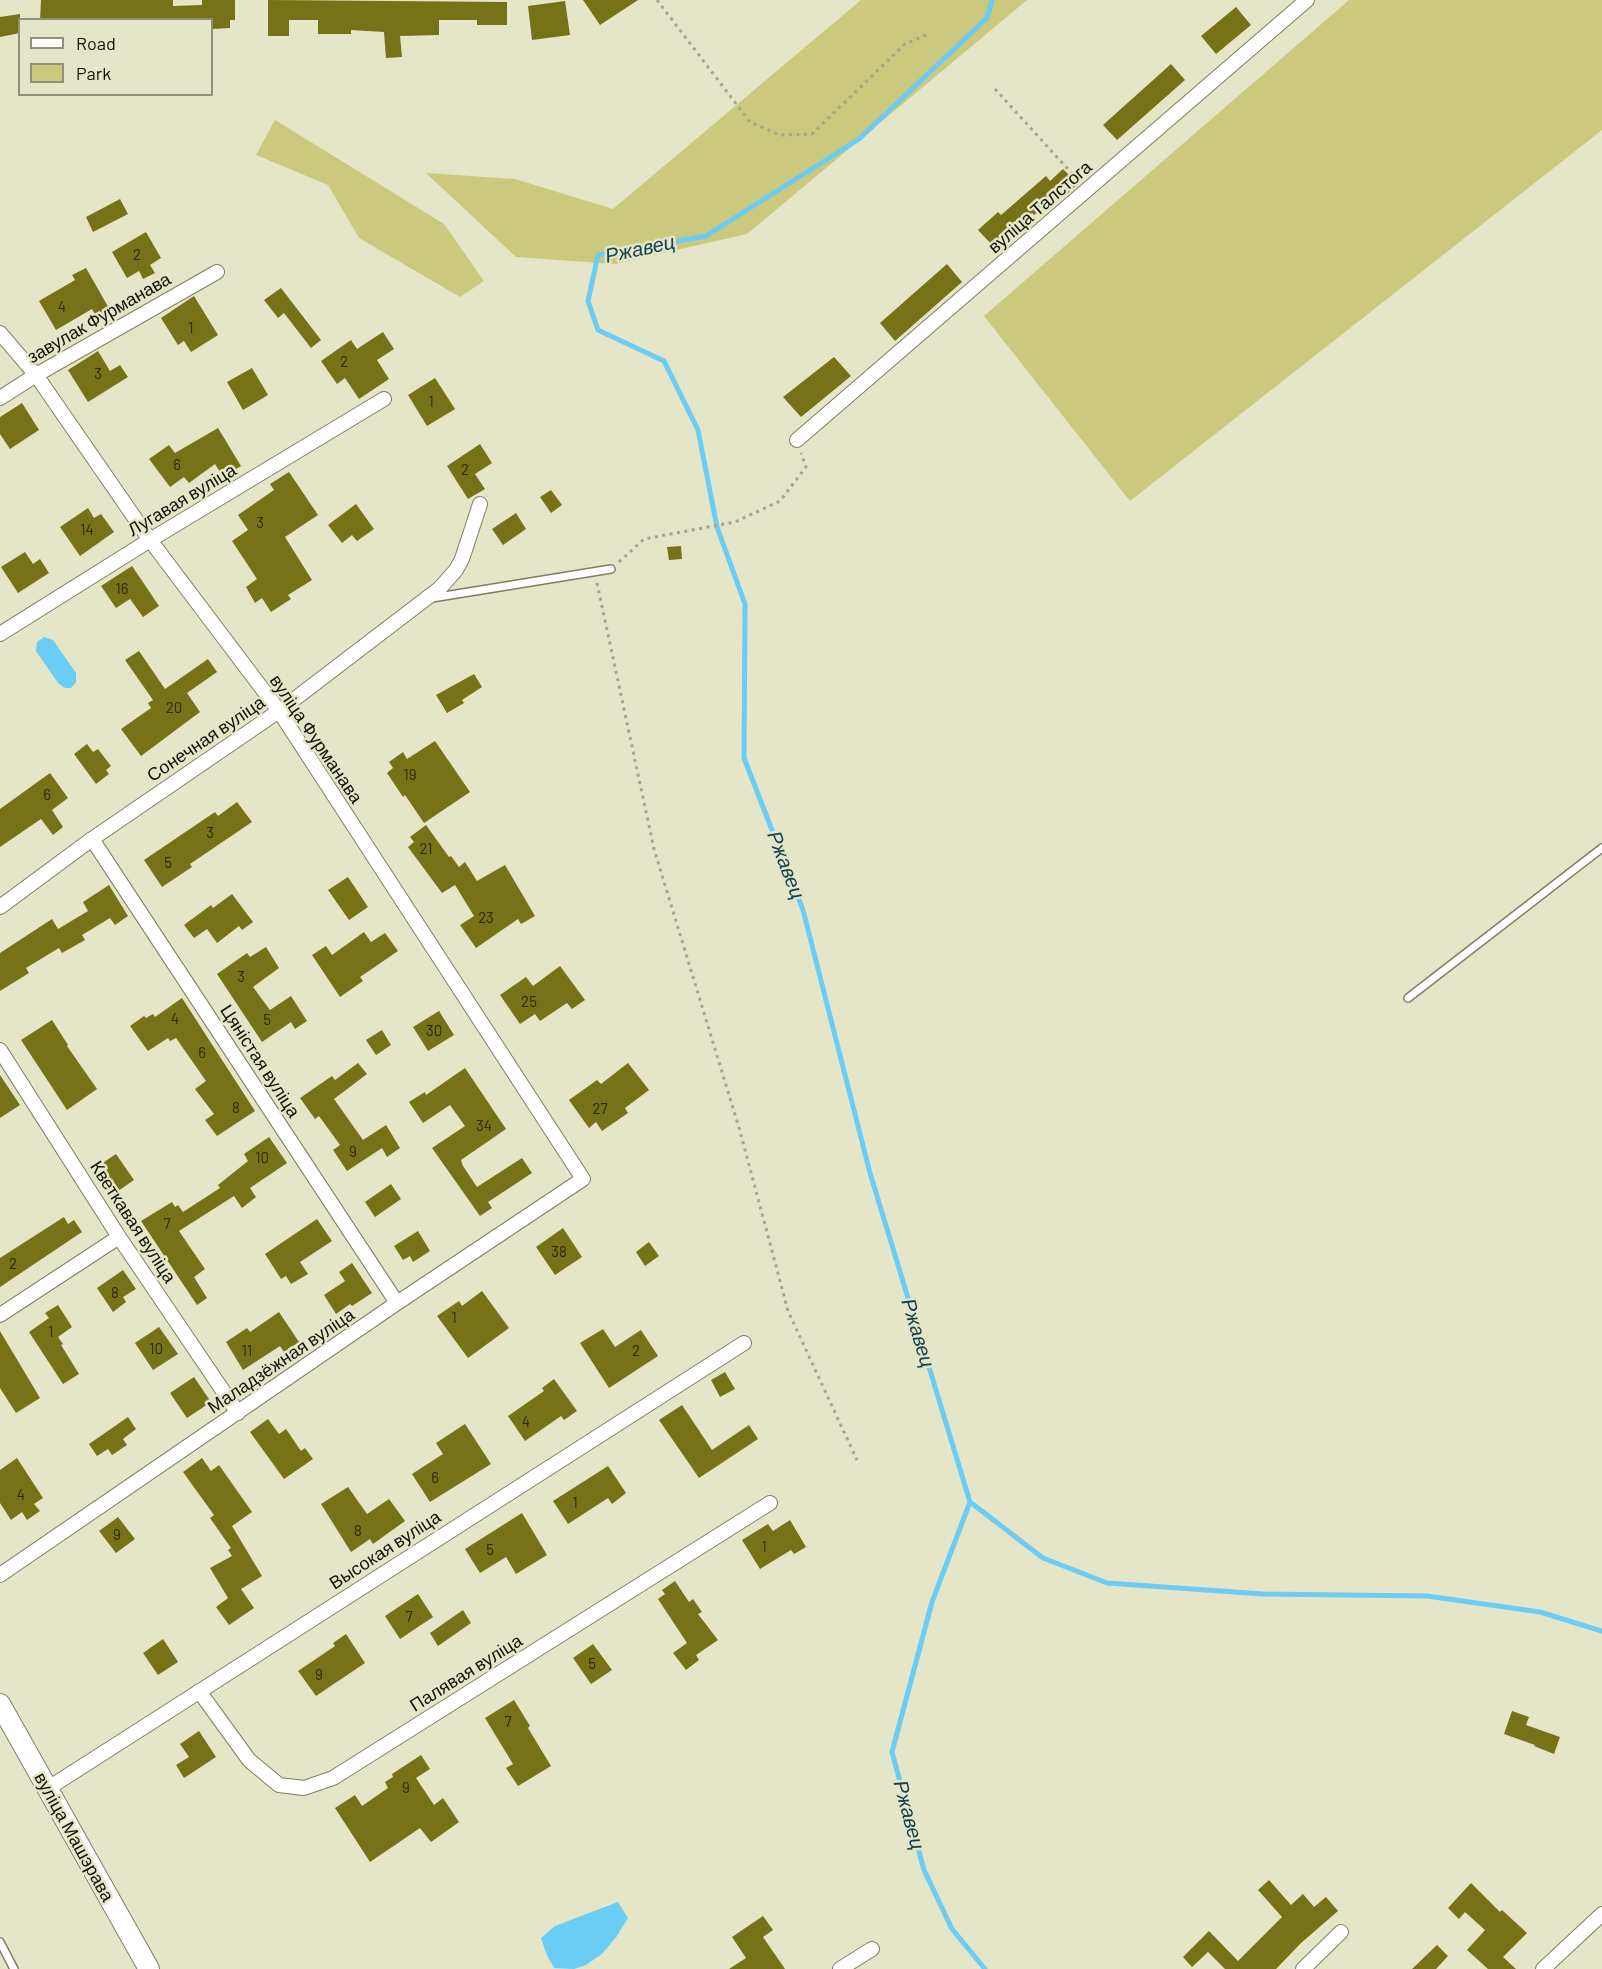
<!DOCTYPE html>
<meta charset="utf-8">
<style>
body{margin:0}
#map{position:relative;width:1602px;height:1969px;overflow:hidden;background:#e5e5c8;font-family:Barlow,sans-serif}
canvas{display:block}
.legend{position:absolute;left:18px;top:18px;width:195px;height:78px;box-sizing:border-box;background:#e5e5c8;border:2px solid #91907b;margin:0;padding:8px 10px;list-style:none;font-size:18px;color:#121107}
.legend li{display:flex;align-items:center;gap:12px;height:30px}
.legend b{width:30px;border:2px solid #91907b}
</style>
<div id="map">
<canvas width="1602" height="1969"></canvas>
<ul class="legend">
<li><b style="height:8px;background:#fff"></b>Road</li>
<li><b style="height:16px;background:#cbc97e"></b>Park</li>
</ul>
</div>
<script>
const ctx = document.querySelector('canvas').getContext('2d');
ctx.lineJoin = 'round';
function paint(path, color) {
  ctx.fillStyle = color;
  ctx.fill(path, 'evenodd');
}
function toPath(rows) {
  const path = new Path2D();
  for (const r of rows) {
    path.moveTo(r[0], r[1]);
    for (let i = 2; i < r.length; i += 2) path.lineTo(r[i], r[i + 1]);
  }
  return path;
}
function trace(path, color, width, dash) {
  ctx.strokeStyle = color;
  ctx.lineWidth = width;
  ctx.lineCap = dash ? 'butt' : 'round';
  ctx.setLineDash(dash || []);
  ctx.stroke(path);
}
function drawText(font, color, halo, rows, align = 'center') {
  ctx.font = font + ' Barlow,sans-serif';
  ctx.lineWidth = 5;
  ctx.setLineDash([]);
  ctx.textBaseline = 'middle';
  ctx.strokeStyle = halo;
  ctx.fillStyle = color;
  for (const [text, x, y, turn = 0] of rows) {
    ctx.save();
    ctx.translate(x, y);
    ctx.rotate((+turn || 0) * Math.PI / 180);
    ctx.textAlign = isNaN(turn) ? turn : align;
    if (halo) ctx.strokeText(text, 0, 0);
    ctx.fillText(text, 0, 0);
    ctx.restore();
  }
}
const green = toPath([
 [861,0,1027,0,747,234,614,264,516,257,426,173,515,179,613,209],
 [1349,0,1602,0,1602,130,1130,501,984,316],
 [275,120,444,224,484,281,460,297,359,238,328,185,256,155]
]);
const water = toPath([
 [44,637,53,640,76,673,76,682,71,688,65,688,58,683,36,651,37,642],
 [618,1902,628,1918,617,1936,602,1954,586,1965,574,1969,554,1968,546,1953,541,1938,555,1926]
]);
const stream = toPath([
 [970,1502,1043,1558,1107,1583,1263,1594,1427,1596,1540,1612,1602,1631],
 [985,1969,952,1929,924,1870,892,1752,932,1602,970,1502,870,1173,803,910,744,758,745,604,717,527,698,430,664,361,598,330,588,301,598,255,706,236,859,139,987,18,992,0]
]);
const building = toPath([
 [41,0,173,0,173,6,202,5,202,0,235,0,235,20,230,20,230,28,212,29,212,20,40,20],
 [268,0,507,2,507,25,477,25,477,20,439,20,439,35,400,36,402,57,386,58,384,32,351,30,351,34,318,34,318,20,289,20,289,36,268,36],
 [583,0,638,0,600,25],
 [565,1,570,35,532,40,528,6],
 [1236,7,1251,25,1216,54,1201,36],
 [20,14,20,33,0,37,0,17],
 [1171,64,1185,80,1117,140,1103,125],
 [1063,169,1078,184,1067,194,1063,190,1034,215,1032,213,994,247,978,230,998,212,1001,215,1046,176,1050,181],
 [120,199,128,214,93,232,86,217],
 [146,232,161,258,150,265,155,273,143,279,139,271,127,278,112,252],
 [947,264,962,282,895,341,880,323],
 [86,268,110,310,97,318,92,309,56,330,39,301,75,280,72,275],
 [281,288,321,340,311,348,284,313,278,318,264,300],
 [194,296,218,335,191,352,184,341,178,345,161,318],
 [383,332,394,349,377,360,389,379,359,399,345,378,337,384,321,361,351,340,357,349],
 [98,351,110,371,120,365,128,377,88,402,68,370],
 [834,357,851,376,801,417,783,397],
 [252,368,268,395,243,410,227,382],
 [435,378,455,409,427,426,408,395],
 [22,403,39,430,10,449,0,434,0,417],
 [218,428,241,466,223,477,215,464,189,483,184,477,170,487,149,459,169,445,175,453],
 [480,444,492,463,475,474,485,489,468,499,447,466],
 [289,472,318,515,285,537,312,580,288,595,291,599,271,612,262,598,255,603,246,587,257,579,232,541,248,530,238,515,274,490,270,484],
 [551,490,562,505,551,513,540,497],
 [356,504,374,529,357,541,352,535,342,543,328,525],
 [88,508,94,518,101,514,114,532,80,556,60,527],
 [516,513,526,529,503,545,492,529],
 [681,546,682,559,669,560,667,547],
 [25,552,33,564,40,559,49,573,18,593,1,567],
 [132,566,159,606,143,617,130,599,116,608,101,586],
 [139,651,165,689,208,659,217,672,187,693,200,712,141,756,121,729,151,708,148,703,153,700,125,660],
 [474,674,482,687,462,700,464,703,447,713,436,695],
 [435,741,470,792,424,823,405,795,403,797,387,773,393,768,389,762,403,752,407,759],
 [87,744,93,752,98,749,111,766,106,770,109,774,96,784,74,754],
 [50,773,68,798,52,810,63,827,53,835,41,819,0,847,0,809],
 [237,802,252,822,190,864,192,867,162,887,144,860,215,812,218,816],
 [426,825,449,857,451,856,459,867,465,862,477,881,505,865,535,916,521,924,518,919,476,948,460,925,474,916,455,885,442,893,408,847,414,842,410,837],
 [348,877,368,907,349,920,328,890],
 [109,885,128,916,115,925,110,918,82,935,85,940,62,953,59,948,26,968,29,973,0,991,0,953,52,919,58,929,88,911,83,902],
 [232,894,253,922,242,930,239,926,217,943,207,929,194,938,184,925,211,905,213,908],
 [364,932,371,942,385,933,398,951,360,977,363,981,340,997,312,955,326,946,332,955],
 [266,947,279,968,253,987,270,1010,291,996,307,1021,295,1029,291,1022,262,1042,217,974,247,953,250,957],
 [560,966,585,1000,572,1009,567,1003,540,1021,535,1014,520,1024,500,995,526,977,533,986],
 [182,998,255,1111,217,1136,205,1120,214,1114,195,1089,206,1081,176,1038,170,1041,168,1038,148,1051,130,1026,144,1016,146,1018,153,1014,155,1017],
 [439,1011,454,1035,428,1051,413,1027],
 [52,1020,68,1045,67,1046,97,1089,67,1110,21,1040],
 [382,1030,391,1045,376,1055,366,1040],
 [358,1063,367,1074,334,1099,363,1140,386,1125,400,1148,387,1157,382,1148,347,1171,333,1150,340,1145,319,1116,315,1119,300,1098,332,1076,335,1080],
 [628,1063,649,1090,625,1108,628,1113,602,1131,596,1122,589,1128,569,1100,597,1080,601,1084],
 [465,1068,506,1129,461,1160,463,1166,477,1187,522,1158,532,1173,488,1202,492,1208,480,1216,432,1148,465,1126,450,1105,423,1123,409,1102,425,1092,426,1095],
 [0,1075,20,1105,0,1118],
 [269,1137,287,1163,250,1188,256,1197,242,1208,234,1196,179,1231,205,1269,194,1277,207,1298,197,1305,141,1221,172,1202,175,1207,178,1205,183,1212,220,1188,218,1185,248,1161,244,1154],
 [116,1154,134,1180,118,1191,101,1164],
 [391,1184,401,1199,375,1217,365,1202],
 [64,1217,68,1224,74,1220,82,1232,0,1287,0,1258],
 [317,1219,332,1241,300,1262,308,1274,291,1284,286,1276,281,1279,265,1254],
 [563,1228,582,1257,555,1275,536,1247],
 [418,1231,430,1251,413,1262,410,1256,403,1260,394,1246],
 [649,1242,659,1256,645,1266,636,1252],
 [352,1263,372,1293,352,1306,350,1304,336,1314,324,1295,345,1281,339,1272],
 [123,1270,136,1289,123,1297,126,1302,113,1312,97,1288],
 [482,1291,509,1328,468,1358,437,1316,459,1301,462,1306],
 [58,1305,72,1327,58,1337,63,1344,61,1345,79,1374,63,1384,29,1332,49,1318,45,1313],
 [279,1312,299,1342,284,1352,280,1346,243,1370,226,1342,247,1328,250,1332],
 [159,1327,178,1354,153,1370,135,1343],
 [603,1329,615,1347,641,1330,658,1356,609,1388,580,1343],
 [0,1331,40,1398,16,1413,0,1388],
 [725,1372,735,1389,720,1397,711,1380],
 [194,1377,211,1402,187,1418,170,1393],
 [554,1379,577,1411,564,1420,561,1416,525,1441,508,1416,544,1391,542,1388],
 [682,1405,712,1450,749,1425,758,1439,699,1478,659,1420],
 [128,1417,136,1429,123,1439,127,1445,112,1455,108,1449,97,1456,89,1444],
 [268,1419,279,1434,286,1429,301,1451,305,1448,313,1459,284,1479,250,1432],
 [465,1424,491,1464,430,1502,412,1474,443,1454,436,1443],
 [17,1458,43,1498,34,1504,40,1511,27,1520,22,1512,11,1520,0,1503,0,1470],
 [202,1458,211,1471,219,1465,252,1512,232,1526,262,1576,241,1589,254,1608,229,1625,216,1607,228,1598,210,1568,232,1556,228,1550,231,1548,210,1518,214,1515,183,1472],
 [608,1466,626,1493,612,1504,608,1498,568,1524,553,1501],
 [348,1487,367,1514,389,1499,405,1521,373,1544,370,1539,351,1552,321,1504],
 [522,1513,547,1555,516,1574,506,1557,480,1573,465,1549],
 [118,1517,135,1539,116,1553,99,1531],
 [790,1520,806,1547,794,1554,791,1550,760,1569,742,1540,768,1524,773,1531],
 [675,1581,689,1602,693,1599,702,1612,698,1614,718,1640,696,1655,699,1660,686,1670,673,1653,687,1643,658,1599,665,1594,662,1590],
 [418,1594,433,1617,400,1639,385,1616],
 [463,1610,471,1623,438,1646,430,1633],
 [346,1634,365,1663,316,1696,298,1671,335,1646,333,1643],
 [163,1639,178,1662,158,1675,143,1653],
 [593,1644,612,1670,591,1684,573,1658],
 [514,1700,530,1726,528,1728,551,1766,518,1786,506,1768,513,1764,485,1718],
 [1512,1711,1529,1717,1526,1725,1560,1737,1554,1754,1534,1746,1535,1745,1504,1734],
 [199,1731,216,1757,184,1778,176,1765,189,1757,180,1744],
 [421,1755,430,1769,416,1778,434,1805,443,1798,459,1822,431,1842,420,1828,370,1862,335,1808,355,1795,362,1806,388,1788,385,1782,393,1777,392,1774],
 [1269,1880,1291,1905,1303,1894,1314,1907,1326,1897,1338,1911,1301,1943,1276,1969,1225,1969,1208,1952,1192,1967,1183,1957,1209,1931,1238,1961,1282,1917,1258,1890],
 [1471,1883,1500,1912,1502,1910,1527,1933,1503,1957,1516,1969,1488,1969,1467,1950,1485,1930,1465,1912,1459,1919,1448,1908],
 [763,1916,773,1930,763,1937,785,1969,729,1969,746,1958,732,1937],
 [1437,1945,1448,1956,1436,1969,1412,1969]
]);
const path = toPath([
 [657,0,750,122,780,135,812,134,905,44,928,34],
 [995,89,1077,179],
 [619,562,644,539,735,522,780,501,806,467,801,453],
 [597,583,654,849,740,1131,788,1311,857,1460]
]);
const lane = toPath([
 [432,598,611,569],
 [1408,998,1602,848],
 [0,1942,14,1969]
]);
const street = toPath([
 [0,333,36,375,150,540,279,711,583,1179,397,1303,0,1575],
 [0,398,36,375,217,272],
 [797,440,1307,0],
 [0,634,150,540,384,399],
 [92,839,397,1303],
 [0,907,92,839,279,711,440,588,456,570,462,559,480,504],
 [0,1050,119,1237,238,1413],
 [0,1315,119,1237],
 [199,1691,249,1760,279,1785,304,1788,333,1778,770,1503],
 [47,1789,744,1343],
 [840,1969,872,1949],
 [1303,1969,1341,1932],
 [1543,1969,1602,1914]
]);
const secondary = toPath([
 [0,1704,149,1969]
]);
const numberNames = [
 ["2",137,255],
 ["4",62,307],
 ["1",191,328],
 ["2",344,362],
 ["3",98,374],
 ["1",431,402],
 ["6",177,465],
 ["2",465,470],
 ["3",260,523],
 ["14",87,530],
 ["16",122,589],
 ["20",174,708],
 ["19",410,775],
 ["6",47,795],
 ["3",210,833],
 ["21",426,849],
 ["5",168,863],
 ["23",486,918],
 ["3",241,977],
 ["25",529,1002],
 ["4",175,1019],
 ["5",267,1020],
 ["30",434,1031],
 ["6",202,1053],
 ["8",236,1108],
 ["27",600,1109],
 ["34",484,1126],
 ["9",353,1152],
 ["10",262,1158],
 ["7",167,1224],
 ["38",559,1252],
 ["2",13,1264],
 ["8",115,1293],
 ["1",454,1318],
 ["1",51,1332],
 ["10",156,1349],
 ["11",247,1351],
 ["2",636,1351],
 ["4",526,1422],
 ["6",435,1478],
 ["4",21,1495],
 ["1",575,1503],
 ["8",358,1531],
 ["9",117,1535],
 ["1",764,1547],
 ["5",490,1550],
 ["7",409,1617],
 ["5",592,1664],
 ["9",319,1675],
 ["7",508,1722],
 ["9",406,1788]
];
const streetNames = [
 ["вуліца Талстога",1040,207,-41],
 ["завулак Фурманава",99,318,-30],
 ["Лугавая вуліца",182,500,-31],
 ["Сонечная вуліца",206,739,-34],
 ["вуліца Фурманава",316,739,56],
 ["Цяністая вуліца",260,1061,57],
 ["Кветкавая вуліца",133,1222,57],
 ["Маладзёжная вуліца",281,1361,-34],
 ["Высокая вуліца",385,1550,-33],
 ["Палявая вуліца",466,1673,-32],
 ["вуліца Машэрава",74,1837,61]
];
const waterNames = [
 ["Ржавец",640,249,-12],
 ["Ржавец",786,865,69],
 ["Ржавец",918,1333,73],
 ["Ржавец",909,1815,75]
];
paint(green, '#cbc97e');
paint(water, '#6bccf4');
trace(stream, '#6bccf4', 5);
paint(building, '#767217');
trace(lane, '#7f7e64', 10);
trace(street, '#7f7e64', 16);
trace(secondary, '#7f7e64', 22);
trace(path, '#a5a58e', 3, [3, 4.5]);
trace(lane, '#fff', 7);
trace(street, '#fff', 14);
trace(secondary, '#fff', 20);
drawText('15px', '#2b290b', null, numberNames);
drawText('18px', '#121107', '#e5e5c8', streetNames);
drawText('italic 20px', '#154051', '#e5e5c8', waterNames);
</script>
